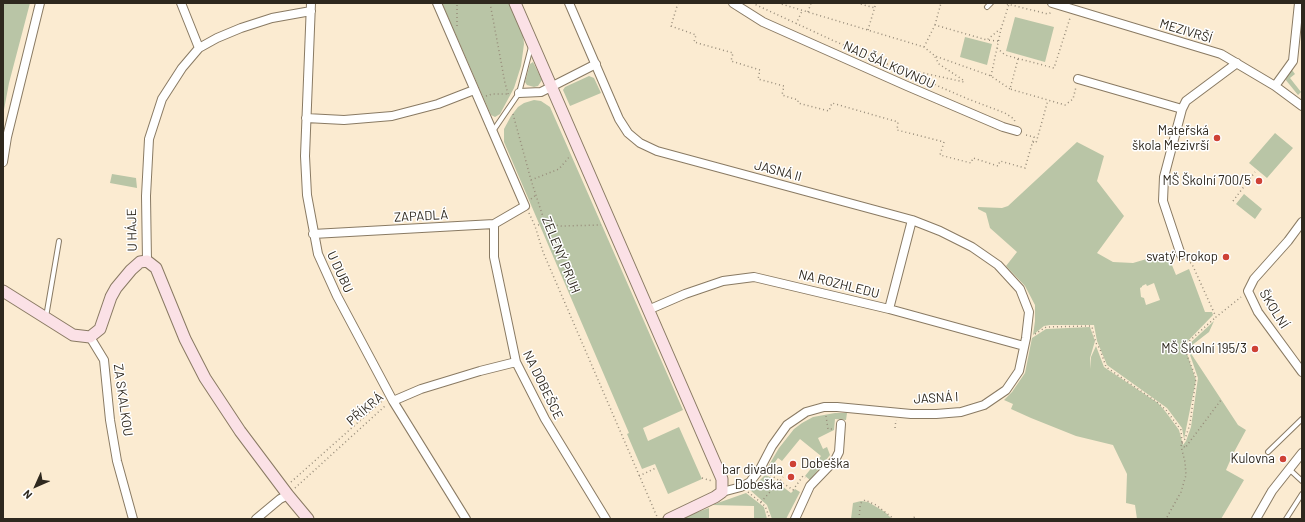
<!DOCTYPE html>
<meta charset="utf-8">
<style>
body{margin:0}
#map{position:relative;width:1305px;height:522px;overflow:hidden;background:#fbebd1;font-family:Barlow,sans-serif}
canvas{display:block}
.frame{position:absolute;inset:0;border:4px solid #2e281e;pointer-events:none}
.north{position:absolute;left:16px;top:466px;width:40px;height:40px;-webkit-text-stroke:3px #fff;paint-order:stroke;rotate:225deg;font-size:11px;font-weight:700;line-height:16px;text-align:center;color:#2e281e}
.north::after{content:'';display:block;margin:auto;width:14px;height:18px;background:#2e281e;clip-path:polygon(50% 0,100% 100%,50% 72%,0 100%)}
</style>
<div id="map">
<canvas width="1305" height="522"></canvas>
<div class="frame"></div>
<div class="north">N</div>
</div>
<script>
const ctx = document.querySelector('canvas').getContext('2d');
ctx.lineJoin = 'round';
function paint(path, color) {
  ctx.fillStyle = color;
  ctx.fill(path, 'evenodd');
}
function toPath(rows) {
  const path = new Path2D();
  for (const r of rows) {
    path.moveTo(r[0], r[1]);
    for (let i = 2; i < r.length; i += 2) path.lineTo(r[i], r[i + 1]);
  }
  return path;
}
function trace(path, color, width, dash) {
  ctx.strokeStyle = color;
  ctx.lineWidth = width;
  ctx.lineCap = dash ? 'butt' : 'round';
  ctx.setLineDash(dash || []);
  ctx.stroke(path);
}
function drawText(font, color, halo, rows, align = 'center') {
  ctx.font = font + ' Barlow,sans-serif';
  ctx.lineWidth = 3;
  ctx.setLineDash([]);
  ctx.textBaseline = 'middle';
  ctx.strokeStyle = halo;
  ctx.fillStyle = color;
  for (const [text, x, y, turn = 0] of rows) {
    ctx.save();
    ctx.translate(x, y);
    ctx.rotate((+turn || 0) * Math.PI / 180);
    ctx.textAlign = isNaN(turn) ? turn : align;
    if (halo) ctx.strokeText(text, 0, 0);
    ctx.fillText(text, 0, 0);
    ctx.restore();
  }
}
const green = toPath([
 [3,3,30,3,9,83,3,115],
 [442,3,509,3,523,34,524,44,521,66,514,88,500,114,495,117,491,115],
 [1015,17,1054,27,1045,62,1006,51],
 [965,37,992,44,987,65,960,57],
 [533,62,542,80,538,86,534,87,527,85,525,82,530,64],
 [1292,70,1295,74,1290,78,1301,92,1298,95,1285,79],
 [589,76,594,78,601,93,570,106,563,90,565,87],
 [534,100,541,101,550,107,683,410,643,428,648,441,679,427,702,479,668,494,655,464,642,469,627,434,629,433,504,142,504,129,511,116,518,107,524,103],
 [1275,133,1293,148,1267,178,1249,163],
 [1077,142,1104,156,1097,181,1124,216,1097,253,1113,262,1133,263,1167,253,1176,275,1189,269,1205,312,1212,312,1213,315,1184,345,1196,380,1184,439,1182,428,1167,408,1107,365,1097,341,1094,325,1050,325,1044,326,1033,335,1035,321,1035,305,1025,286,1006,266,1017,252,990,228,986,213,978,209,978,207,1002,208,1008,206],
 [1154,283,1160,300,1146,305,1144,298,1141,297,1140,288,1142,287,1142,286,1146,284,1147,286],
 [112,174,136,178,137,188,110,183],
 [1244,194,1262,209,1255,219,1236,204],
 [1214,321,1209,332,1191,346,1190,352,1238,425,1246,430,1233,454,1226,470,1244,480,1221,519,1137,519,1135,505,1126,503,1127,474,1113,445,1076,436,1031,418,1011,409,1013,404,1004,400,1012,392,1025,373,1032,338,1046,329,1090,327,1095,341,1090,358,1090,369,1091,357,1096,346,1104,367,1158,403,1165,411,1179,430,1183,445,1186,441,1191,427,1198,378,1187,346],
 [835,413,847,413,846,420,835,419,834,430,818,438,823,449,827,447,830,455,810,480,805,476,821,456,800,439,782,461,778,458,772,466,776,470,773,474,766,470,779,448,794,429,802,423,813,417],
 [765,475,770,477,791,493,795,489,800,492,786,519,772,519,767,505,750,490],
 [746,493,764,507,767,519,754,519,754,506,712,505],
 [861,501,868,502,885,512,892,519,851,519,853,503],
 [709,508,709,519,683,519,695,513]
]);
const path = toPath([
 [490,3,505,83,509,97],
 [678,3,671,26,696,35,694,42,733,53,731,61,760,70,758,79,784,86,782,95,798,100,798,103,829,111,832,103,898,122,897,130,944,142,940,155,971,163,973,158,998,166,1000,161,1025,168,1034,137,1026,135],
 [752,3,832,40,968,99,1005,113,1014,119,1015,122],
 [778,3,924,47,935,56,991,76,1010,89],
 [857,3,875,8],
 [1003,3,1048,14,1052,12],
 [808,12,811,3],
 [796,24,802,11],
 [935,25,941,3],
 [457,26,457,3],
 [868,30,876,3],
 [998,41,987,40,1000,29],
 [924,47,935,25,987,40],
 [997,48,1005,55,1054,68,1070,18],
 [1018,59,1010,89,1065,105,1073,99,1076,87],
 [896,67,964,82,963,80,939,64,935,57],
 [991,76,1001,29,1009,4],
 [486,96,492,94,508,94],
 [513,114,531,180,545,223,535,226],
 [1033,142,1036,143,1048,100],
 [531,180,559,169,570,156],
 [531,199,536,195],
 [1233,201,1255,172],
 [529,213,535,226,543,252,658,519],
 [545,223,561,226,601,225],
 [1187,260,1192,264,1216,317,1241,297],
 [1035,334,1046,327,1090,326,1092,327,1096,343,1100,349,1106,367,1157,402,1166,410,1181,430,1182,443,1181,446,1185,462,1186,475,1181,492,1166,519],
 [826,416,828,429,833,429],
 [895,428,896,420],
 [1182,443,1185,439,1190,424,1196,378,1185,350,1186,344,1216,317],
 [1182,443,1185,448,1221,400],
 [767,473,780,481,783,477],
 [639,476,656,468],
 [702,478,712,481],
 [291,482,382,401],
 [295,488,385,406],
 [748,492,765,506,770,519],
 [761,502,780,481,793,490,803,476,805,478],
 [859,519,860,507,861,503,865,500,876,505,894,519],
 [910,519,915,517]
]);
const lane = toPath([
 [987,7,991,3],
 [493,131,519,93,531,47],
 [46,317,59,241],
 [1268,452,1302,419],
 [1289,469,1302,481],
 [1286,519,1302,494]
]);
const street = toPath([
 [181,3,199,48],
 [311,3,305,156,307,195,318,254,337,296,393,401,466,519],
 [569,3,619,119,628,133,640,143,657,151,912,220,940,231,972,247,998,265,1020,289,1029,312,1026,338,1019,371,1006,390,984,405,961,412,936,414,911,414,837,407,824,407,806,412,787,425,772,446,760,469,750,482,741,487,722,492],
 [733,3,763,22,907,86,1003,127,1017,131],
 [1052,3,1221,54,1275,86,1302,106],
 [1078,79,1182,109],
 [1275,86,1293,61,1299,3],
 [519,93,541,92,596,64],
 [306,118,344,120,392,116,438,104,474,90],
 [3,162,7,137,40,3],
 [1302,222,1288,241,1254,279,1248,291,1258,312,1302,372],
 [494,224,494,257,516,362,545,419,606,519],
 [313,234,494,224,525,206,437,3],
 [1181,255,1163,201,1164,177,1182,109,1186,101,1237,63],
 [147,261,146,196,149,139,162,99,182,68,199,48,217,38,241,28,272,18,311,11],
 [889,309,912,220],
 [648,310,685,294,723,281,754,277,889,309,1024,346],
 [90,337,104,360,110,420,117,461,133,519],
 [393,401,421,389,480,371,516,362],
 [256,519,280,499,288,495],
 [795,519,810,486,835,460,839,452,841,424],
 [1256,519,1272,491,1302,453]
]);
const secondary = toPath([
 [515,3,722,479,722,492,715,497,669,519],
 [3,291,73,335,90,337,100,329,111,297,116,288,131,270,140,262,147,261,156,268,185,339,205,378,240,431,288,495,308,519]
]);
const markers = [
 [1217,138,4,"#ce4135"],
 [1259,181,4,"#ce4135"],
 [1226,257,4,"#ce4135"],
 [1255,349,4,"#ce4135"],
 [1283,459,4,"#ce4135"],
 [793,464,4,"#ce4135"],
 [791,477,4,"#ce4135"]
];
const streetNames = [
 ["MEZIVRŠÍ",1186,31,17],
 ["NAD ŠÁLKOVNOU",889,65,24],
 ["JASNÁ II",778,171,15],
 ["ZAPADLÁ",421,216,-3],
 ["U HÁJE",132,230,-91],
 ["ZELENÝ PRUH",561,255,68],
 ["U DUBU",340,272,65],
 ["NA ROZHLEDU",839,284,14],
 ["ŠKOLNÍ",1274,309,58],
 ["NA DOBEŠCE",543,385,64],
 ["JASNÁ I",936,398,-3],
 ["ZA SKALKOU",123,400,82],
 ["PŘÍKRÁ",365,409,-40]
];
const poiNames = [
 ["Mateřská",1209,131],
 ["škola Mezivrší",1209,146],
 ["MŠ Školní 700/5",1251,181],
 ["svatý Prokop",1218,257],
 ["MŠ Školní 195/3",1247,349],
 ["Kulovna",1275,459],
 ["Dobeška",801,464,"left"],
 ["bar divadla",783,470],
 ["Dobeška",783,485]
];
paint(green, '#b9c5a6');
trace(lane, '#897a63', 6);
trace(street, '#897a63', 10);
trace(secondary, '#897a63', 13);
trace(path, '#978c7a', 1.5, [1, 3]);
trace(lane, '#fff', 4);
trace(street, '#fff', 8);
trace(secondary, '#fbe1e6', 11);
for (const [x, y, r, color] of markers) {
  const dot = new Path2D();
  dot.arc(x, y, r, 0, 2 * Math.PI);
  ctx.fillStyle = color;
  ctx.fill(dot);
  trace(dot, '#fff', 1.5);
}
drawText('13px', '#2e281e', '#fff', streetNames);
drawText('13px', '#2e281e', '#fff', poiNames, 'right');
</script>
